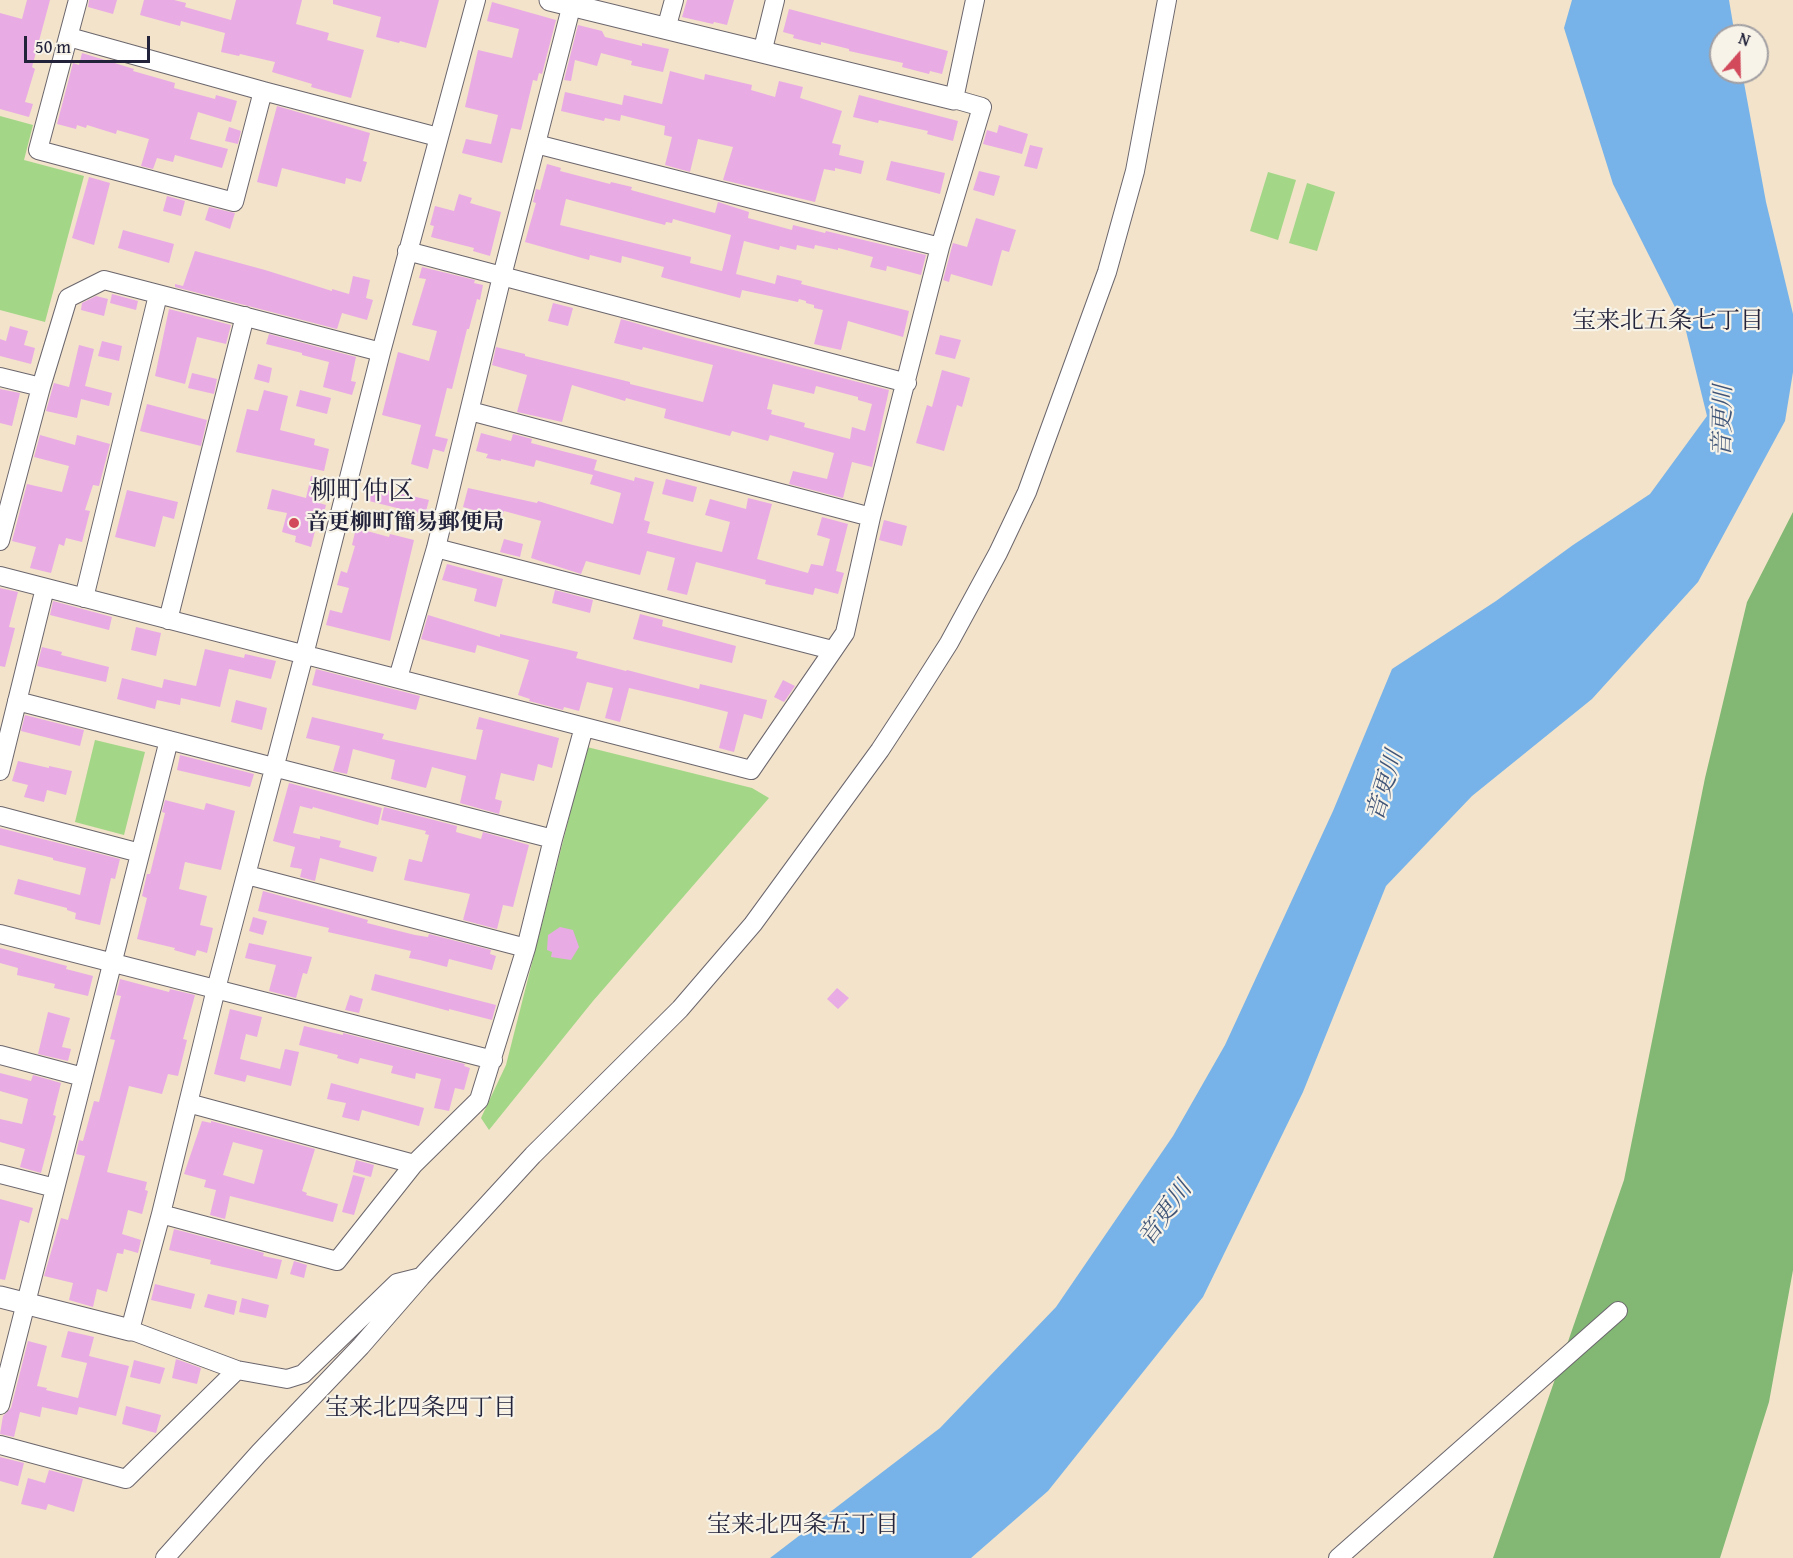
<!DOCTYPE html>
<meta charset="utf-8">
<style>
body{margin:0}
#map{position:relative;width:1793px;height:1558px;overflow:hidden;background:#f2e3ca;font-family:"Gentium Book Plus",serif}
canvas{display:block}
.north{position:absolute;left:1709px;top:24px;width:60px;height:60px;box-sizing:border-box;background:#f7f3e8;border:2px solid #a29fa3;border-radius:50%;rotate:20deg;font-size:16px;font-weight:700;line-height:24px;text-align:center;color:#22223b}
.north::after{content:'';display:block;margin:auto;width:21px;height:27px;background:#d1495b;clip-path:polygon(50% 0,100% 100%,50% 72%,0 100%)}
.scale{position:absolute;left:24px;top:36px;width:126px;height:27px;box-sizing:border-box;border:3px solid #22223b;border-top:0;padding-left:8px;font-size:18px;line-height:21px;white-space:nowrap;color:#22223b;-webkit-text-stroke:4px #f7f3e8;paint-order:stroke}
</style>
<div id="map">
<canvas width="1793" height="1558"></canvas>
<div class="north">N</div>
<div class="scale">50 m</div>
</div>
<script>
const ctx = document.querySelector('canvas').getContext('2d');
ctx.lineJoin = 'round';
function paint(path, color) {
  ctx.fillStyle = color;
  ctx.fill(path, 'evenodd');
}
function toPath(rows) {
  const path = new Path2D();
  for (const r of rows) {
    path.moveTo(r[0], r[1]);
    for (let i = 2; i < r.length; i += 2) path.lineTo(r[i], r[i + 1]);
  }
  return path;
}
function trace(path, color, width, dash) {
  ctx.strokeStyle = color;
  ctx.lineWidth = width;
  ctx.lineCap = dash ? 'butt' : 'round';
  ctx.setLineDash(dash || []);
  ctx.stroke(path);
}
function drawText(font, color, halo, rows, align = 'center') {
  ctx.font = font + ' "Gentium Book Plus","Noto Serif JP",serif';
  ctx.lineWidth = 4.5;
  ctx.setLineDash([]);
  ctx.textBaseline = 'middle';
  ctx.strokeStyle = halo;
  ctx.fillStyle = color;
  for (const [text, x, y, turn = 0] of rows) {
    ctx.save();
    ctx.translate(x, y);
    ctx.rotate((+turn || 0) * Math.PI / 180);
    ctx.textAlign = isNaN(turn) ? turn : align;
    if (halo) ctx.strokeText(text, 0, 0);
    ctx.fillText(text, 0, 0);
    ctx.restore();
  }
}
const green = toPath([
 [0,116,33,125,24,160,84,176,45,322,0,310],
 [1268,172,1296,180,1278,240,1250,231],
 [1307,183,1335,192,1317,251,1289,243],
 [95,740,145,752,124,835,75,822],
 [587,747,752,788,769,798,593,1001,489,1130,481,1118,506,1065]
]);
const forest = toPath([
 [1793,512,1793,1270,1769,1402,1720,1558,1493,1558,1624,1180,1705,778,1747,602]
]);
const water = toPath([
 [1572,0,1729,0,1735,36,1721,36,1721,72,1742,72,1766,202,1793,314,1793,372,1785,421,1698,582,1592,699,1472,796,1386,886,1303,1092,1203,1297,1048,1491,971,1558,770,1558,940,1428,1056,1307,1173,1136,1225,1045,1333,811,1392,669,1496,601,1573,545,1650,494,1707,416,1685,327,1613,184,1564,28]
]);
const building = toPath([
 [27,0,50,0,32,67,35,69,25,102,33,104,29,117,0,109,0,13,22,19],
 [89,0,117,0,113,14,88,7],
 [144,0,174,0,186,3,185,7,231,20,236,0,302,0,296,24,329,33,327,40,364,50,351,98,311,87,312,84,272,72,275,62,240,54,239,56,221,52,225,33,181,21,180,26,140,15],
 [333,0,439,0,426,48,400,41,399,43,376,37,381,17,333,4],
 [687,0,734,0,727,25,714,22,713,24,682,17],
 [492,2,556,20,542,74,539,73,537,81,533,80,521,130,511,128,502,163,462,153,466,139,491,144,498,115,465,107,478,50,512,58,519,29,487,21],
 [789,9,948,51,942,74,930,71,929,74,902,67,903,63,849,51,849,49,821,42,821,45,793,38,794,35,783,32],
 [578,25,602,31,605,37,642,46,642,43,669,49,663,72,631,65,632,61,601,53,597,66,575,60,571,81,564,80],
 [82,53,134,69,133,71,175,83,174,88,215,99,216,95,237,101,231,122,198,112,190,139,228,149,222,168,175,155,173,162,157,158,153,169,141,166,149,139,117,130,116,134,87,125,86,128,77,125,76,129,57,124,73,63,79,65],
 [670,71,704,80,705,74,752,85,751,90,775,97,779,81,803,87,800,98,842,111,832,143,841,145,839,155,864,161,861,174,835,168,835,171,824,169,815,202,723,180,733,147,698,139,690,172,665,165,672,137,664,135,665,126,621,115,620,121,605,118,604,121,561,111,565,92,622,105,624,95,662,104],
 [859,95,958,121,953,141,927,134,928,131,879,120,878,123,853,117],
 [277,106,370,133,363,161,367,162,361,182,346,178,345,184,282,168,277,187,257,182],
 [999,125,1028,134,1022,154,983,144,987,130,997,133],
 [229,127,241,131,238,144,225,141],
 [1030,145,1043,148,1037,169,1024,166],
 [891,161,945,173,940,194,886,180],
 [547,164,561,168,560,171,610,184,611,182,632,187,631,190,715,213,718,202,749,212,748,218,792,230,793,225,825,233,826,231,926,255,921,275,887,266,886,271,870,267,873,257,838,248,838,250,815,245,814,249,797,245,796,250,780,246,779,250,744,241,736,274,775,284,777,275,802,281,801,284,909,311,903,337,848,321,841,350,814,344,823,310,814,308,814,305,806,303,806,301,799,299,798,302,742,290,740,298,661,277,664,267,622,256,621,263,590,255,589,260,525,242,536,203,533,202,536,189,540,190],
 [566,199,665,225,666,222,672,223,673,219,731,235,722,271,690,263,691,257,560,225],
 [979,171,1000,176,994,196,973,190],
 [89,177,110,183,94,245,72,238],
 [459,194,472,198,470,203,501,212,490,256,473,251,474,248,431,237,434,226,430,225,435,206,454,211],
 [167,196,185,201,181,216,163,211],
 [209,207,235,213,230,229,205,220],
 [976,218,1016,230,1009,252,1002,250,992,286,951,274,949,282,943,280,953,243,967,247],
 [123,230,174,244,169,263,118,248],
 [195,251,265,270,332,291,332,289,349,294,353,276,370,280,366,298,373,300,367,320,342,313,337,329,175,287,175,284,183,286],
 [422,267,475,280,474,283,483,285,480,300,477,299,469,329,467,329,452,389,447,388,435,436,448,439,444,452,433,449,428,469,411,464,421,425,382,415,398,352,429,361,437,331,412,325,426,279,419,278],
 [112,294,138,301,136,310,110,303],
 [96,296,108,299,104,316,81,310,82,303],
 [553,303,573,308,568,326,548,321],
 [169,309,231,325,226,344,197,337,185,384,155,376],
 [621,319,687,338,889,390,872,467,852,462,843,498,793,485,789,484,793,471,827,479,834,453,770,435,768,441,732,431,730,436,664,418,666,409,626,398,625,401,572,385,562,422,517,412,527,375,492,365,496,347,525,354,525,356,630,382,630,384,703,402,713,365,643,347,642,350,614,343],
 [773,384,814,394,816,386,858,397,858,400,872,404,865,431,852,427,850,439,804,427,805,423,771,414,772,410,767,409],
 [10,326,28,331,24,345,35,348,31,364,0,356,0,339,6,341],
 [269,334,356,357,351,381,356,382,352,395,323,387,329,362,302,355,302,353,266,344],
 [940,335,961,340,955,359,935,354],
 [102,341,122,346,119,361,98,356],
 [79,345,94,349,85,386,112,393,109,406,81,399,77,418,46,411,54,383,69,387],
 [258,364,272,368,269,383,254,379],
 [942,370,970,378,962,407,957,405,944,451,916,443,927,405,932,407],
 [192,373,217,379,214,394,188,388],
 [0,389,20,393,12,426,0,423],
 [264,390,288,396,280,430,315,439,314,445,329,449,324,471,236,452,247,409,258,411],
 [300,390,331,398,327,414,296,406],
 [147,404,207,420,201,446,140,431],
 [481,433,511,441,513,434,532,439,531,443,597,460,594,470,634,481,635,477,654,482,644,520,650,522,647,533,693,545,722,552,730,522,705,515,710,499,746,509,748,498,772,504,757,559,808,573,811,564,823,566,830,539,817,535,822,517,848,524,836,571,844,573,838,594,815,588,813,595,765,584,766,580,696,562,687,595,667,590,675,558,647,551,640,575,586,561,581,574,531,558,541,521,504,511,502,518,463,507,468,488,537,503,538,501,613,524,621,493,590,484,593,475,536,460,534,467,501,459,501,461,486,458,488,454,476,451],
 [40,435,75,445,77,435,110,444,99,486,93,485,85,510,90,511,82,542,66,538,64,546,59,544,51,573,30,568,36,547,12,541,27,484,62,492,69,466,34,457],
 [311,476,325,479,319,503,326,505,320,528,316,527,311,547,295,542,296,536,282,532,287,513,267,509,272,489,306,498],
 [666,479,697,487,693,502,662,494],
 [369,486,429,500,425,515,365,500],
 [127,490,178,502,174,519,163,516,155,547,115,537],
 [884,520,907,526,902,546,879,540],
 [356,528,389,537,390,534,414,540,390,641,326,625,330,610,342,613,349,588,337,585,341,571,347,573,355,546,352,545],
 [504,539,523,544,520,557,500,552],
 [447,564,503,579,496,607,474,601,477,589,442,580],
 [0,588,18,592,9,627,15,628,5,667,0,666],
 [555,590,593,600,590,613,552,603],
 [53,601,112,617,109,630,50,615],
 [640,614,663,620,662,626,736,646,732,663,633,639],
 [428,615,500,637,500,634,578,652,576,658,626,671,627,670,699,689,700,684,767,700,762,719,744,714,734,752,719,748,728,712,681,700,629,688,620,722,605,718,613,688,587,682,579,711,564,707,563,710,529,701,530,699,518,695,529,660,477,645,475,653,421,639],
 [136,627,161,633,156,656,131,650],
 [42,647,62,652,61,655,109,667,106,682,37,666],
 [205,649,244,658,245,654,276,661,271,679,229,669,220,707,181,698,180,705,157,700,155,709,117,699,122,678,162,688,164,679,196,686],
 [316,669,420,696,416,710,312,685],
 [783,680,795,686,784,702,774,697],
 [236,700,267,708,262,730,231,722],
 [25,715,84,730,80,746,21,731],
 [312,717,384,734,382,739,476,760,483,730,476,729,479,717,559,738,552,768,538,764,534,781,501,773,495,799,502,801,499,814,460,803,466,776,432,767,426,788,391,779,395,760,353,749,347,774,333,771,340,746,306,738],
 [180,755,254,774,250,787,177,770],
 [18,761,49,768,49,766,72,771,66,795,47,790,44,802,24,797,28,785,12,781],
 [289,783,382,808,378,825,313,807,312,809,300,806,293,833,320,839,320,836,341,841,339,847,377,857,373,872,320,858,315,881,300,877,302,869,290,867,295,847,273,841],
 [165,800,204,810,206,803,235,811,221,870,185,862,179,889,207,896,200,925,213,928,207,953,197,950,195,956,174,950,175,948,137,939,147,898,142,896,147,874,150,874,165,813,162,812],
 [384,807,457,826,456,832,481,839,483,832,529,845,513,907,503,905,497,929,463,920,470,894,404,880,409,859,422,862,429,835,425,834,426,831,381,820],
 [0,828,120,859,115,879,111,878,100,925,75,919,76,913,67,910,67,908,14,894,18,879,80,895,86,868,53,860,53,858,0,845],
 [263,891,368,920,367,923,415,935,428,937,429,934,491,950,490,954,496,956,492,970,449,959,447,967,420,960,409,958,411,951,328,932,329,928,258,911],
 [253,917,267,921,263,935,249,931],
 [560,927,573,930,579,947,571,960,551,957,552,952,547,950,548,935],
 [249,943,312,957,307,974,303,973,296,998,269,991,276,965,245,958],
 [0,948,67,966,66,969,93,976,88,996,54,988,55,984,17,975,18,968,0,963],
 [375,974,496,1005,492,1020,449,1009,449,1011,371,990],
 [120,979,169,992,170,989,195,995,183,1039,187,1040,178,1076,168,1074,162,1094,129,1086,107,1172,147,1182,145,1190,148,1191,142,1214,128,1210,122,1234,141,1240,138,1253,124,1249,123,1254,117,1253,107,1292,97,1289,93,1307,69,1300,73,1283,44,1276,61,1218,68,1220,85,1156,76,1154,79,1140,83,1141,94,1101,99,1102,115,1040,110,1039,121,996,116,995],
 [837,988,849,998,838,1009,827,999],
 [350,995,363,999,359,1013,345,1010],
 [230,1009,262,1017,257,1037,246,1034,240,1059,280,1069,285,1049,299,1052,291,1086,247,1075,245,1082,214,1074],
 [48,1012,70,1018,62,1047,71,1049,68,1061,38,1054],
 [304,1026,343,1035,343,1033,465,1064,464,1066,470,1068,464,1090,455,1088,449,1111,434,1108,441,1079,416,1073,415,1079,391,1073,393,1066,360,1058,358,1064,337,1058,338,1055,299,1045],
 [0,1073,31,1081,33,1075,61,1083,53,1115,56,1116,41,1173,20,1167,25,1149,0,1142,0,1119,22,1124,28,1099,0,1091],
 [331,1083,424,1108,419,1126,362,1110,359,1121,342,1117,346,1103,327,1099],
 [202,1121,211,1123,211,1121,315,1149,302,1191,307,1193,306,1195,338,1204,333,1222,230,1196,225,1219,210,1215,216,1190,204,1187,206,1180,184,1174],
 [233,1142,263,1150,254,1184,223,1175],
 [356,1160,374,1165,371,1177,353,1172],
 [353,1175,365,1178,354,1215,342,1212],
 [0,1199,33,1208,29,1223,20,1220,5,1280,0,1279],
 [174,1229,264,1253,263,1256,282,1260,277,1279,210,1264,211,1260,169,1250],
 [294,1261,307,1265,304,1278,290,1274],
 [155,1284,195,1294,191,1309,151,1300],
 [208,1294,237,1301,234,1315,204,1307],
 [242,1298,269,1305,266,1318,239,1312],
 [68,1331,94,1337,89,1356,129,1366,116,1416,79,1407,77,1415,42,1407,40,1417,20,1412,14,1437,0,1434,3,1416,11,1408,28,1341,47,1346,37,1386,47,1388,46,1390,78,1398,87,1363,61,1357],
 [176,1359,201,1368,197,1384,172,1378],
 [134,1360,165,1368,160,1384,130,1377],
 [126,1406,161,1415,156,1433,122,1424],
 [0,1457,24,1463,18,1486,0,1481],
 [49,1470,83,1479,74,1512,48,1504,46,1510,21,1504,28,1478,45,1483]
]);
const minor = toPath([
 [666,29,674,0],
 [69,37,263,91,234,202,38,150,78,0],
 [762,53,775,0],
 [263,91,438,137],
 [536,144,940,247],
 [407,251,907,383],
 [0,377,41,387],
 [470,411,871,517],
 [0,541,41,387,68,298,104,280,381,352],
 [436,548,832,650],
 [0,576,751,770,845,633,871,517,940,247,982,107,954,99,975,0],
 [84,598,158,295],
 [168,620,245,316],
 [398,678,436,548,502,276,573,0],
 [17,701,553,839],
 [0,771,45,588],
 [0,816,140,853],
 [247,875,526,948],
 [0,934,493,1060],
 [0,1055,83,1077],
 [188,1103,414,1164],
 [0,1174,55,1188],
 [161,1214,337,1261,414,1164,479,1100,526,948,553,839,584,727],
 [421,1277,397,1283,303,1374,287,1379,237,1370,130,1330,161,1214,216,989,304,655,381,352,476,0],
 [0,1405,169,740],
 [0,1445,126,1479,237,1370],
 [165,1558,259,1453,361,1346,421,1277,533,1155,680,1009,753,924,880,750,916,695,949,643,998,553,1027,492,1107,272,1135,171,1167,0],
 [1338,1558,1618,1311]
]);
const tertiary = toPath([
 [550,0,954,99],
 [0,1297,130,1330]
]);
const markers = [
 [294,523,6,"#d1495b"]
];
const poiNames = [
 ["音更柳町簡易郵便局",306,523]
];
const neighbourhoodNames = [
 ["宝来北五条七丁目",1668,322],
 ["宝来北四条四丁目",421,1409],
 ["宝来北四条五丁目",803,1526]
];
const waterNames = [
 ["音更川",1724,421,-89],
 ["音更川",1386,786,-73],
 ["音更川",1166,1214,-54]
];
const quarterNames = [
 ["柳町仲区",362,492]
];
paint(green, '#a3d787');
paint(forest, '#82b874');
paint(water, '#77b3e9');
paint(building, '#e9abe4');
trace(minor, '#6b666d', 20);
trace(tertiary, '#6b666d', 23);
trace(minor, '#fff', 18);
trace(tertiary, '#fff', 21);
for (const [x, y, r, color] of markers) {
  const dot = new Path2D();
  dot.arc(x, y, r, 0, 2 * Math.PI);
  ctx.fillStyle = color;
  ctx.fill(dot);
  trace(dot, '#f7f3e8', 2);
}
drawText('bold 22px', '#22223b', '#f7f3e8', poiNames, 'left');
drawText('24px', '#22223b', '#f7f3e8', neighbourhoodNames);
drawText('italic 24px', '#405578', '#f7f3e8', waterNames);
drawText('26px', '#22223b', '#f7f3e8', quarterNames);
</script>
